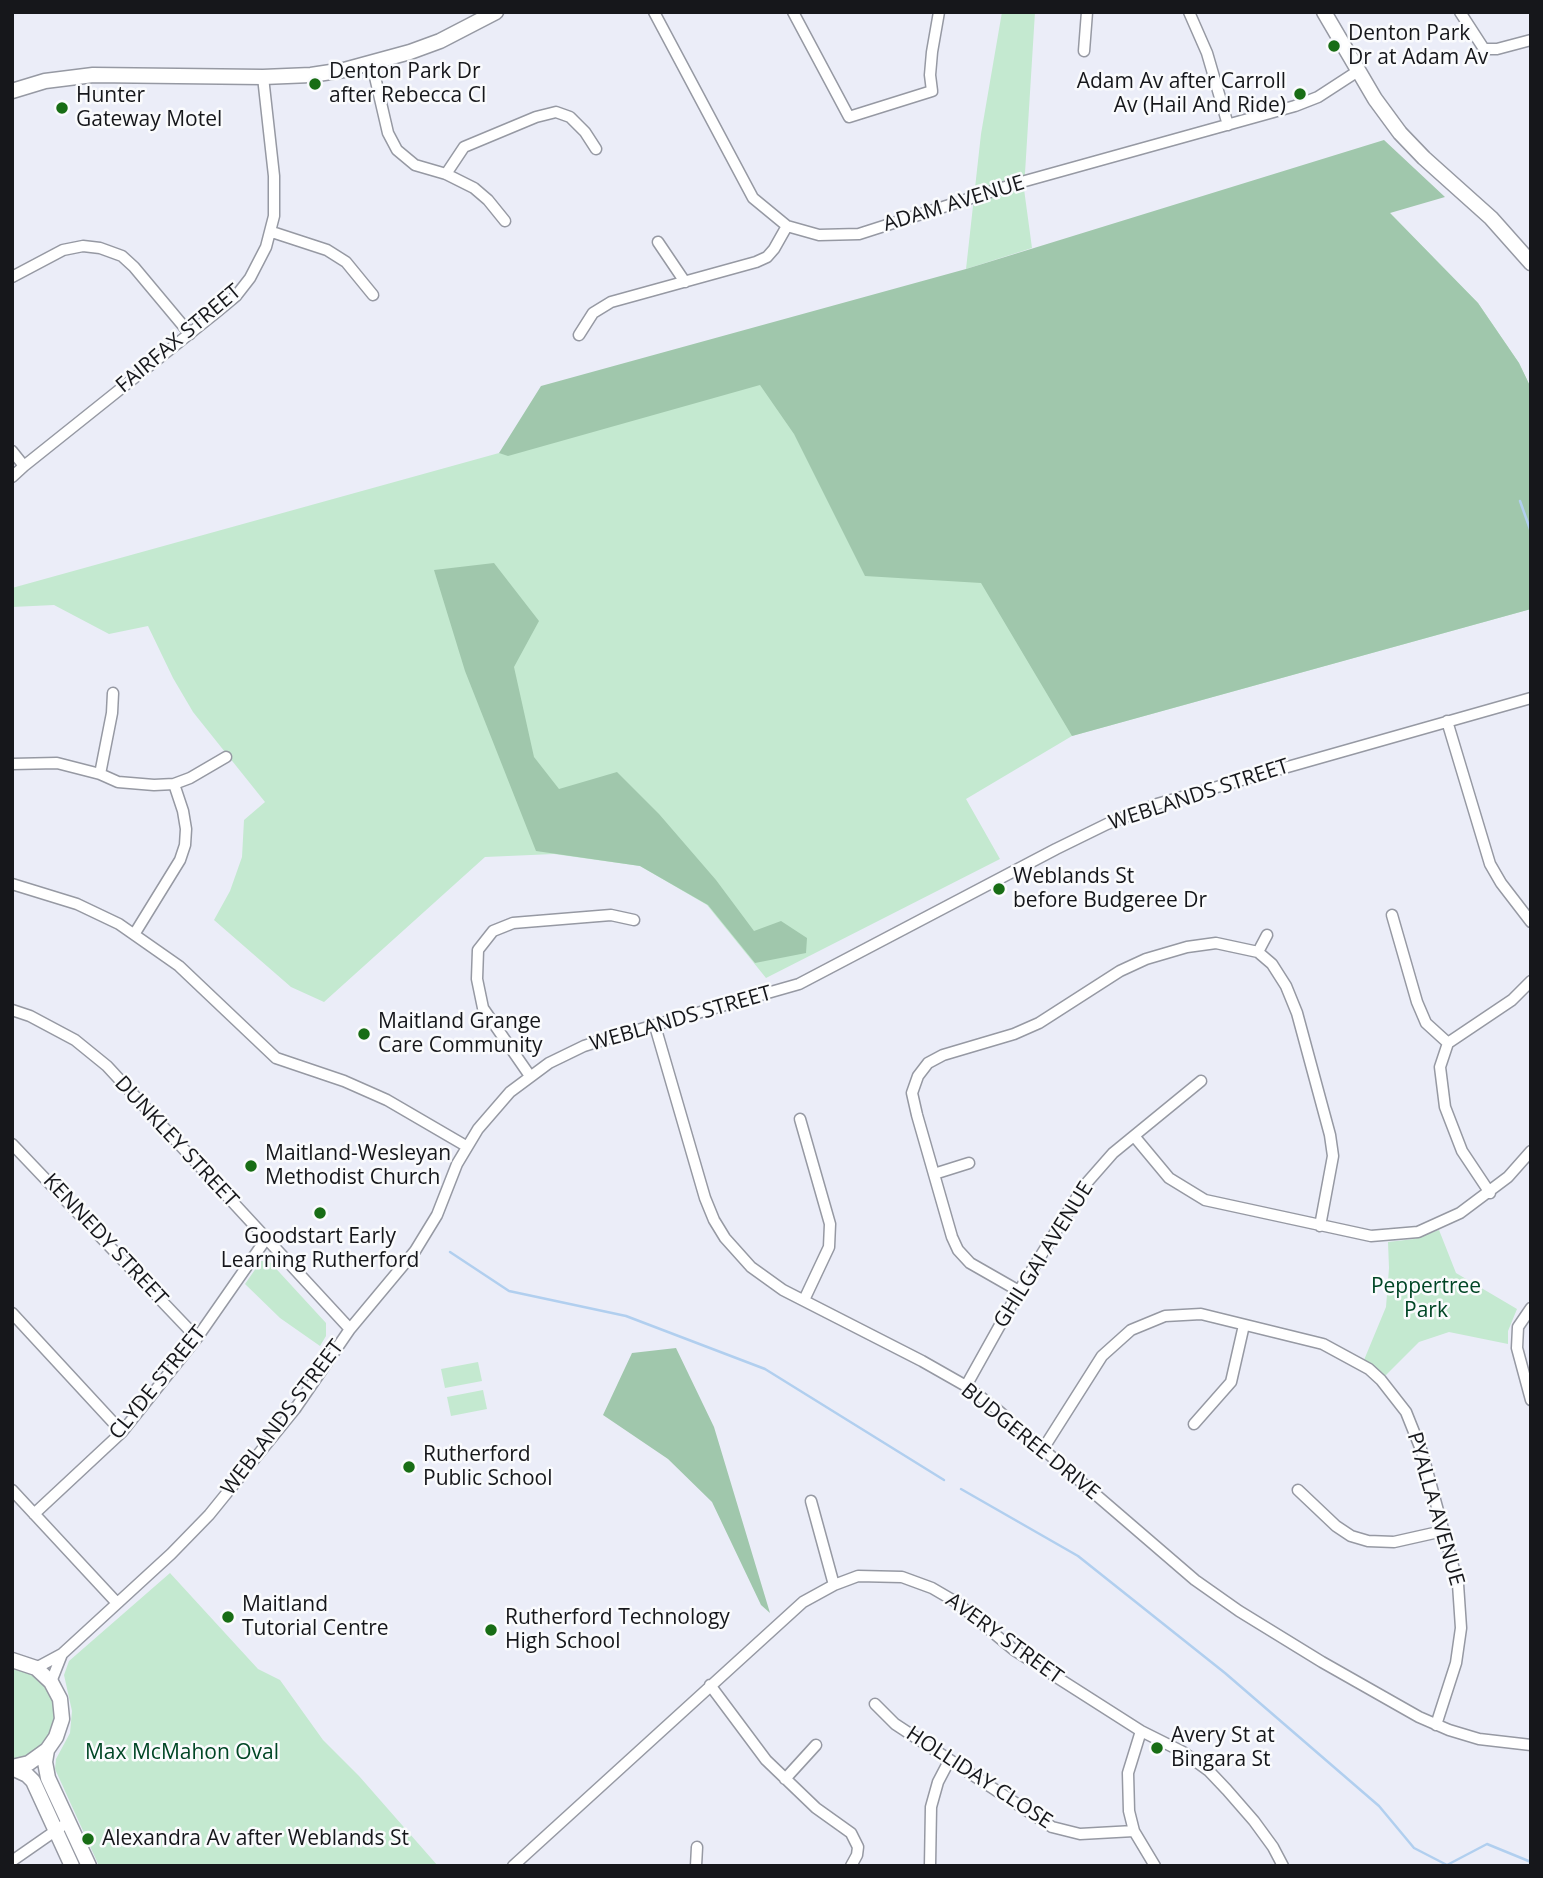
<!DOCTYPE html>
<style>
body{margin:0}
#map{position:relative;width:1543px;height:1878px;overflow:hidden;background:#ebedf8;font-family:"Open Sans",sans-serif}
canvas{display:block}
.frame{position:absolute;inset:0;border:14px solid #16171b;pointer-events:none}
</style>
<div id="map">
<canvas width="1543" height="1878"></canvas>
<div class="frame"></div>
</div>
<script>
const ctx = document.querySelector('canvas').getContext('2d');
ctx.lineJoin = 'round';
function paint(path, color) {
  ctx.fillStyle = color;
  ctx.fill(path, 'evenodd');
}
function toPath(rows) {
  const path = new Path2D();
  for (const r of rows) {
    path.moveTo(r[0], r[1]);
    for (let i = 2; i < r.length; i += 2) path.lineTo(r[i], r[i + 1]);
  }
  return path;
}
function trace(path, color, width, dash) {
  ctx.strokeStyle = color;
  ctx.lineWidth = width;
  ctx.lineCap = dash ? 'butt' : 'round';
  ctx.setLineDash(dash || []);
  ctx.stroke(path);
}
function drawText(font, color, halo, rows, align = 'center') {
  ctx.font = font + ' "Open Sans",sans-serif';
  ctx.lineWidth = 5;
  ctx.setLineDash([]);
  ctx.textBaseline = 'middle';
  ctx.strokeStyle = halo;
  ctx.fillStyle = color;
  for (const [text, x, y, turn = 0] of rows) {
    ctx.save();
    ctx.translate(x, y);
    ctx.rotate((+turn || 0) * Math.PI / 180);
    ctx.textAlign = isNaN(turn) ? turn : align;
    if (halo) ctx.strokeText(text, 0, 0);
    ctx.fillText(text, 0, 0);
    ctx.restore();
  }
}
const green = toPath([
 [1002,12,1035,12,1024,189,1032,248,966,269,981,134],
 [1390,213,1478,303,1519,363,1531,388,1531,609,1072,736,966,799,1000,859,766,978,707,905,640,866,554,854,485,857,324,1002,291,987,214,920,230,891,242,857,244,820,265,802,193,712,173,678,148,626,109,634,54,605,12,607,12,588,499,453],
 [1439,1230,1456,1273,1517,1309,1508,1331,1508,1344,1449,1332,1419,1342,1384,1377,1364,1360,1386,1307,1389,1268,1388,1242,1414,1239],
 [261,1261,269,1261,326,1323,326,1336,320,1346,280,1318,245,1284],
 [478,1362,482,1381,445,1388,441,1369],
 [483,1390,487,1409,451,1416,447,1397],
 [170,1573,258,1669,280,1680,323,1740,359,1776,438,1866,99,1866,55,1769,56,1759,70,1733,72,1711,64,1675,69,1661],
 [12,1664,39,1675,55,1700,56,1716,53,1730,44,1743,32,1754,16,1759,12,1759]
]);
const forest = toPath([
 [1384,140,1445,197,1390,213,1478,303,1519,363,1531,388,1531,609,1072,736,981,583,865,576,794,434,760,385,508,456,499,453,541,386,966,269],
 [494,563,539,621,514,667,534,757,559,789,617,772,659,814,716,880,754,931,781,921,807,938,806,953,755,963,708,905,640,866,536,851,465,671,434,570],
 [676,1348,714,1427,770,1613,761,1605,712,1502,668,1459,603,1415,632,1353]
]);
const stream = toPath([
 [1520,501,1531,532],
 [450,1252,509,1291,626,1316,765,1369,944,1480],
 [961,1489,1078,1556,1225,1673,1379,1806,1414,1848,1447,1865,1487,1844,1531,1862]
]);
const minor = toPath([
 [654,12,753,198,787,226,819,235,859,234,1018,183,1295,106,1318,97,1358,71],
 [793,12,849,117,932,91,930,75,932,52,939,12],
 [1189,12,1207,53,1228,125],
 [1460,12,1484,49,1497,49,1531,40],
 [1084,51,1087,12],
 [372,64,388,133,397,150,415,165,446,174,474,188,488,200,505,221],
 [446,174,464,147,536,117,556,112,570,117,585,132,596,149],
 [272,232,327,250,346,262,373,295],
 [658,242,685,282],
 [12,277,63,250,83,246,100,248,122,256,134,267,190,334],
 [579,335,593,313,611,302,756,262,767,257,774,249,787,226],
 [12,451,24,466],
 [12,477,24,466,218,311,236,296,250,278,266,247,274,216,274,176,263,77],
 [1447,721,1490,864,1501,883,1531,922],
 [12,764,57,763,100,774,118,782,154,785,174,784,190,778,226,757],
 [100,774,112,713,113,693],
 [12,884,77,904,119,924,179,966,276,1058,344,1081,387,1100,466,1146],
 [1392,915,1417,1002,1426,1023,1448,1043],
 [135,933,180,860,185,845,186,829,183,811,174,784],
 [1258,952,1267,935],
 [12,1010,30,1016,75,1040,107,1066,350,1329],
 [655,1026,705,1198,714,1220,725,1238,751,1267,783,1290,922,1361,966,1386,994,1407,1195,1580,1239,1611,1322,1662,1419,1717,1449,1730,1479,1739,1531,1745],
 [530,1076,483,1008,477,979,478,950,493,931,513,923,611,915,634,920],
 [800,1119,830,1224,829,1247,804,1300],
 [1134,1136,1169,1178,1205,1200,1371,1236,1418,1232,1460,1213,1508,1177,1531,1151],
 [12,1144,197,1338],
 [934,1174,969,1163],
 [1490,1193,1462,1151,1445,1107,1440,1067,1448,1043,1512,1000,1531,981],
 [1019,1291,970,1263,958,1250,952,1237,917,1115,912,1093,918,1076,928,1063,943,1055,1014,1034,1039,1023,1120,971,1146,959,1187,947,1216,943,1258,952,1272,964,1286,986,1297,1013,1330,1135,1333,1156,1320,1226],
 [1531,1308,1518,1327,1517,1348,1531,1400],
 [12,1313,122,1432],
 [966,1386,1019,1291,1084,1186,1113,1153,1201,1081],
 [1194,1424,1231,1382,1244,1325],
 [1043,1449,1102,1356,1131,1330,1165,1316,1201,1314,1323,1344,1369,1369,1381,1380,1406,1412,1422,1452,1458,1584,1461,1628,1456,1663,1436,1725],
 [12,1490,117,1603],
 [1298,1490,1336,1526,1351,1536,1368,1541,1394,1542,1443,1531],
 [811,1501,834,1585],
 [34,1514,122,1432,197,1338,266,1239],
 [36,1668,62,1654,171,1554,209,1515,295,1409,350,1329,415,1251,437,1215,457,1164,478,1129,510,1092,549,1063,584,1046,606,1039,799,984,1056,849,1107,824,1157,804,1531,698],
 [51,1682,62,1654],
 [710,1685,766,1760,816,1808,851,1833,858,1847,857,1855,851,1866],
 [875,1704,895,1724,1052,1827,1080,1834,1134,1831],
 [1141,1731,1128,1773,1129,1811,1134,1831,1155,1866],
 [785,1779,816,1745],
 [12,1861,68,1822],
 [513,1866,803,1602,834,1585,858,1576,902,1577,932,1588,956,1602,1014,1650,1141,1731,1183,1752,1209,1771,1227,1790,1254,1821,1273,1847,1283,1866],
 [696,1866,697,1847],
 [930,1866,931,1807,938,1782,949,1761]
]);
const major = toPath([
 [1324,12,1375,99,1400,133,1424,158,1491,218,1531,263],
 [12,91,45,81,93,75,263,77,311,75,344,70,410,52,440,41,496,12],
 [12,1660,36,1668,51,1682,60,1699,62,1719,56,1737,47,1750,29,1763,12,1767],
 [47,1750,45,1762,48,1778,89,1866],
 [12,1768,27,1775,33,1781,72,1866]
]);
const markers = [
 [1334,46,7,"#186d15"],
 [315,84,7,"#186d15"],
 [1300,94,7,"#186d15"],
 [62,108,7,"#186d15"],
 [999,889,7,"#186d15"],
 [364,1034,7,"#186d15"],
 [251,1166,7,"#186d15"],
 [320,1213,7,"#186d15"],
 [409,1467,7,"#186d15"],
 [228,1617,7,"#186d15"],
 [491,1630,7,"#186d15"],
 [1157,1748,7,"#186d15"],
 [88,1839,7,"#186d15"]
];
const poiNames = [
 ["Denton Park",1348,34],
 ["Dr at Adam Av",1348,58],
 ["Denton Park Dr",329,72],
 ["after Rebecca Cl",329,96],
 ["Adam Av after Carroll",1286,82,"right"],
 ["Av (Hail And Ride)",1286,106,"right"],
 ["Hunter",76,96],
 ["Gateway Motel",76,120],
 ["Weblands St",1013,877],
 ["before Budgeree Dr",1013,901],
 ["Maitland Grange",378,1022],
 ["Care Community",378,1046],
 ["Maitland-Wesleyan",265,1154],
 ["Methodist Church",265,1178],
 ["Goodstart Early",320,1237,"center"],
 ["Learning Rutherford",320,1261,"center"],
 ["Rutherford",423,1455],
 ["Public School",423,1479],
 ["Maitland",242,1605],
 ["Tutorial Centre",242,1629],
 ["Rutherford Technology",505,1618],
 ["High School",505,1642],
 ["Avery St at",1171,1736],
 ["Bingara St",1171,1760],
 ["Alexandra Av after Weblands St",102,1839]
];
const streetNames = [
 ["ADAM AVENUE",954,204,-17],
 ["FAIRFAX STREET",179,339,-40],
 ["WEBLANDS STREET",1199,795,-18],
 ["WEBLANDS STREET",681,1019,-16],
 ["DUNKLEY STREET",176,1142,47],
 ["KENNEDY STREET",105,1240,47],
 ["GHILGAI AVENUE",1044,1255,-58],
 ["CLYDE STREET",158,1383,-51],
 ["WEBLANDS STREET",283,1418,-53],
 ["BUDGEREE DRIVE",1030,1442,39],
 ["PYALLA AVENUE",1435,1509,74],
 ["AVERY STREET",1004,1639,36],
 ["HOLLIDAY CLOSE",979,1778,33]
];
const parkNames = [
 ["Peppertree",1426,1287],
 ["Park",1426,1311],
 ["Max McMahon Oval",182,1753]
];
paint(green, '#c4e9d0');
paint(forest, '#a0c7ac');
trace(stream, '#b1cfef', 2.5);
trace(minor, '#9699a3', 13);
trace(major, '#9699a3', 17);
trace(minor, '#fff', 10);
trace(major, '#fff', 14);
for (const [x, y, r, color] of markers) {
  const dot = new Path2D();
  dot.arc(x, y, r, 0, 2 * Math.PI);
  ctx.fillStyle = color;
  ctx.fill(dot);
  trace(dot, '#fafbfd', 2.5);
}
drawText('21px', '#16171b', '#fafbfd', poiNames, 'left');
drawText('21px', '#16171b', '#fafbfd', streetNames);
drawText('21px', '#004625', '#fafbfd', parkNames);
</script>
